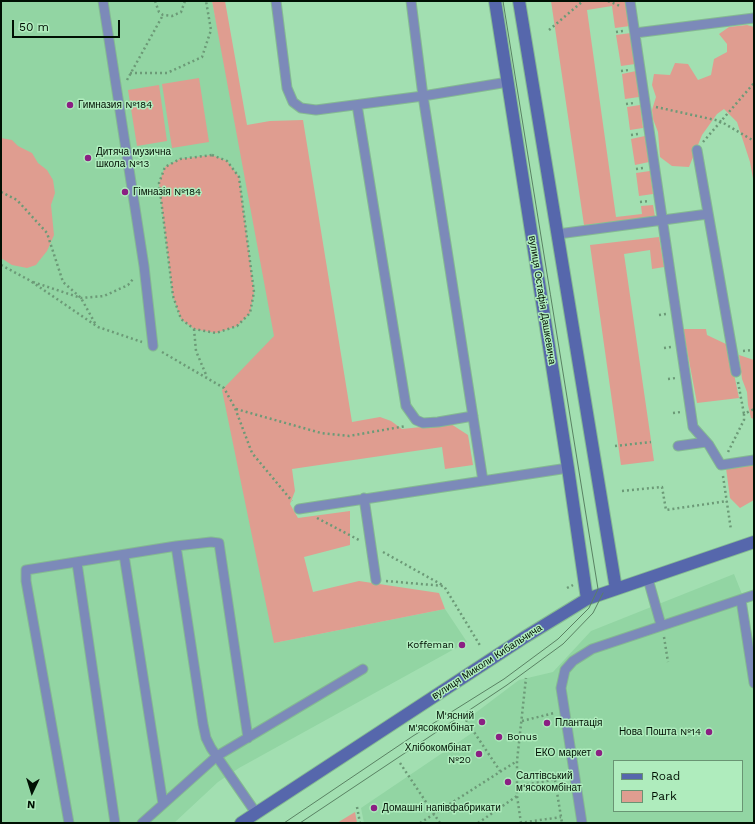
<!DOCTYPE html>
<meta charset="utf-8">
<style>
body{margin:0}
#map{position:relative;width:755px;height:824px;overflow:hidden;background:#a2dfb1;font-family:"Work Sans",sans-serif}
canvas{display:block}
.frame{position:absolute;inset:0;border:2px solid #001003;pointer-events:none}
.legend{position:absolute;left:613px;top:760px;width:130px;height:52px;box-sizing:border-box;background:#afecbd;border:1px solid #699473;margin:0;padding:5px 7px;list-style:none;font-size:12px;color:#001003}
.legend li{display:flex;align-items:center;gap:8px;height:20px}
.legend b{width:20px;border:1px solid #699473}
.north{position:absolute;left:12px;top:772px;width:40px;height:40px;-webkit-text-stroke:3px #afecbd;paint-order:stroke;rotate:184deg;font-size:11px;font-weight:700;line-height:16px;text-align:center;color:#001003}
.north::after{content:'';display:block;margin:auto;width:14px;height:18px;background:#001003;clip-path:polygon(50% 0,100% 100%,50% 72%,0 100%)}
.scale{position:absolute;left:12px;top:20px;width:108px;height:18px;box-sizing:border-box;border:2px solid #001003;border-top:0;padding-left:5px;font-size:12px;line-height:14px;white-space:nowrap;color:#001003;-webkit-text-stroke:3px #afecbd;paint-order:stroke}
</style>
<div id="map">
<canvas width="755" height="824"></canvas>
<div class="frame"></div>
<ul class="legend">
<li><b style="height:5px;background:#5667ac"></b>Road</li>
<li><b style="height:11px;background:#df9d90"></b>Park</li>
</ul>
<div class="north">N</div>
<div class="scale">50 m</div>
</div>
<script>
const ctx = document.querySelector('canvas').getContext('2d');
ctx.lineJoin = 'round';
function paint(path, color) {
  ctx.fillStyle = color;
  ctx.fill(path, 'evenodd');
}
function toPath(rows) {
  const path = new Path2D();
  for (const r of rows) {
    path.moveTo(r[0], r[1]);
    for (let i = 2; i < r.length; i += 2) path.lineTo(r[i], r[i + 1]);
  }
  return path;
}
function trace(path, color, width, dash) {
  ctx.strokeStyle = color;
  ctx.lineWidth = width;
  ctx.lineCap = dash ? 'butt' : 'round';
  ctx.setLineDash(dash || []);
  ctx.stroke(path);
}
function drawText(font, color, halo, rows, align = 'center') {
  ctx.font = font + ' "Work Sans",sans-serif';
  ctx.lineWidth = 3;
  ctx.setLineDash([]);
  ctx.textBaseline = 'middle';
  ctx.strokeStyle = halo;
  ctx.fillStyle = color;
  for (const [text, x, y, turn = 0] of rows) {
    ctx.save();
    ctx.translate(x, y);
    ctx.rotate((+turn || 0) * Math.PI / 180);
    ctx.textAlign = isNaN(turn) ? turn : align;
    if (halo) ctx.strokeText(text, 0, 0);
    ctx.fillText(text, 0, 0);
    ctx.restore();
  }
}
const built = toPath([
 [1,1,212,1,278,330,274,336,274,643,445,609,467,642,239,768,218,782,174,823,1,823],
 [734,574,746,604,754,647,754,823,364,823,361,808,472,733,466,720,519,680,553,672,591,631],
 [614,761,742,761,742,811,614,811]
]);
const green = toPath([
 [212,1,225,1,247,125,270,121,303,120,352,422,380,417,391,421,402,429,451,424,468,435,473,465,445,469,442,447,292,469,295,491,290,504,298,518,350,511,350,545,304,557,313,592,359,581,439,593,445,609,274,643,222,390,274,336],
 [551,1,625,1,630,26,615,28,612,6,587,10,616,217,642,214,641,206,653,205,655,217,584,225],
 [747,25,754,27,753,105,754,184,750,162,737,122,724,109,717,114,702,135,689,167,672,166,660,157,658,132,653,119,652,110,656,97,652,85,654,74,670,75,675,63,688,64,698,80,711,75,714,59,727,52,727,44,719,34,729,27],
 [631,33,635,64,621,66,616,35],
 [636,71,639,97,625,99,622,74],
 [199,78,209,142,172,148,162,84],
 [159,85,167,141,137,146,128,90],
 [640,105,643,128,630,130,627,107],
 [645,136,649,162,635,165,631,139],
 [1,138,12,140,18,146,32,153,38,163,47,170,53,180,55,193,51,205,54,235,47,251,39,261,36,265,27,268,12,265,1,258],
 [212,155,227,161,239,177,254,292,250,313,237,326,216,333,194,329,181,319,173,296,159,183,165,167,180,159],
 [650,171,653,194,639,196,636,173],
 [659,237,664,267,652,269,650,250,624,254,654,461,621,465,590,245],
 [683,329,706,329,707,335,728,345,739,398,697,403],
 [739,355,754,360,754,419,751,418,748,405,747,392,742,379],
 [754,464,754,500,740,508,730,498,726,468],
 [355,812,357,823,337,823]
]);
const path = toPath([
 [155,1,159,12,163,15,172,16,181,12,185,1],
 [608,1,620,6],
 [549,30,583,1],
 [616,32,623,31],
 [621,71,629,70],
 [130,73,167,73,202,57,211,30,206,1],
 [127,80,163,15],
 [626,104,634,103],
 [656,107,720,121,754,141],
 [631,135,638,134],
 [703,142,754,83],
 [212,155,227,161,239,177,254,292,250,313,237,326,216,333,194,329,181,319,173,296,159,183,165,167,180,159,212,155],
 [636,169,643,168],
 [1,192,17,200,47,233,63,282,81,298,96,325],
 [640,202,650,201],
 [1,265,29,280,98,327,142,342],
 [33,282,81,298,104,296,128,285,133,279],
 [659,315,666,314],
 [194,329,196,351,207,377],
 [664,348,671,347],
 [743,351,754,350],
 [162,352,224,388,235,408,252,453,292,501],
 [668,379,676,378],
 [738,382,744,414],
 [236,409,321,433,349,436,406,426],
 [673,413,681,412],
 [615,446,651,442],
 [728,452,744,420,744,414,754,409],
 [723,476,731,530],
 [622,491,662,487,666,510,727,501],
 [317,518,359,540],
 [383,552,444,586],
 [386,581,444,586,481,647],
 [567,588,573,585],
 [664,637,668,662],
 [466,720,500,771],
 [522,721,554,713],
 [400,763,440,823],
 [555,780,562,823],
 [517,786,564,778],
 [357,807,360,823],
 [420,823,517,761],
 [478,823,517,796],
 [520,823,561,817],
 [521,823,517,796,517,761,526,678]
]);
const lane = toPath([
 [103,1,144,266,153,346],
 [276,1,287,88,293,102,301,108,316,110,423,96,508,82],
 [411,1,423,96,483,481],
 [630,1,693,427,709,445,721,465,754,460],
 [635,33,754,18],
 [357,105,406,406,416,420,423,423,438,422,473,416],
 [697,150,736,372],
 [558,234,708,214],
 [678,446,706,442],
 [364,498,376,580],
 [299,509,568,468],
 [176,546,203,724,206,738,211,748,256,813],
 [124,555,163,804],
 [77,563,115,823],
 [648,579,661,625],
 [741,600,754,683],
 [69,823,26,581,26,570,176,546,211,542,219,543,248,738],
 [142,823,217,756,363,669],
 [582,823,561,688,565,670,573,661,592,649,754,595]
]);
const secondary = toPath([
 [495,1,568,468,587,599],
 [519,1,616,589],
 [241,823,525,637,587,599,754,542]
]);
const tram = toPath([
 [284,823,413,736,504,679,558,639,589,608,598,589,503,1],
 [300,823,507,685,563,644,593,613,603,593]
]);
const markers = [
 [70,105,4,"#8b1f83"],
 [88,158,4,"#8b1f83"],
 [125,192,4,"#8b1f83"],
 [462,645,4,"#8b1f83"],
 [482,722,4,"#8b1f83"],
 [547,723,4,"#8b1f83"],
 [709,732,4,"#8b1f83"],
 [499,737,4,"#8b1f83"],
 [599,753,4,"#8b1f83"],
 [479,754,4,"#8b1f83"],
 [508,782,4,"#8b1f83"],
 [374,808,4,"#8b1f83"]
];
const poiNames = [
 ["Гимназия №184",78,105],
 ["Дитяча музична",96,152],
 ["школа №13",96,164],
 ["Гімназія №184",133,192],
 ["Koffeman",454,645,"right"],
 ["М'ясний",474,716,"right"],
 ["м'ясокомбінат",474,728,"right"],
 ["Плантація",555,723],
 ["Нова Пошта №14",701,732,"right"],
 ["Bonus",507,737],
 ["Хлібокомбінат",471,748,"right"],
 ["№20",471,760,"right"],
 ["ЕКО маркет",591,753,"right"],
 ["Салтівський",516,776],
 ["м'ясокомбінат",516,788],
 ["Домашні напівфабрикати",382,808]
];
const streetNames = [
 ["вулиця Остафія Дашкевича",542,300,81],
 ["вулиця Миколи Кибальчича",487,662,-33]
];
paint(built, '#92d5a3');
paint(green, '#df9d90');
trace(lane, '#85ba92', 11);
trace(secondary, '#85ba92', 14);
trace(path, '#6c9a77', 2.5, [2, 3]);
trace(lane, '#7c8ab9', 9);
trace(secondary, '#5667ac', 12);
trace(tram, '#598263', 1);
for (const [x, y, r, color] of markers) {
  const dot = new Path2D();
  dot.arc(x, y, r, 0, 2 * Math.PI);
  ctx.fillStyle = color;
  ctx.fill(dot);
  trace(dot, '#afecbd', 1.5);
}
drawText('10px', '#001003', '#afecbd', poiNames, 'left');
drawText('10px', '#001003', '#afecbd', streetNames);
</script>
